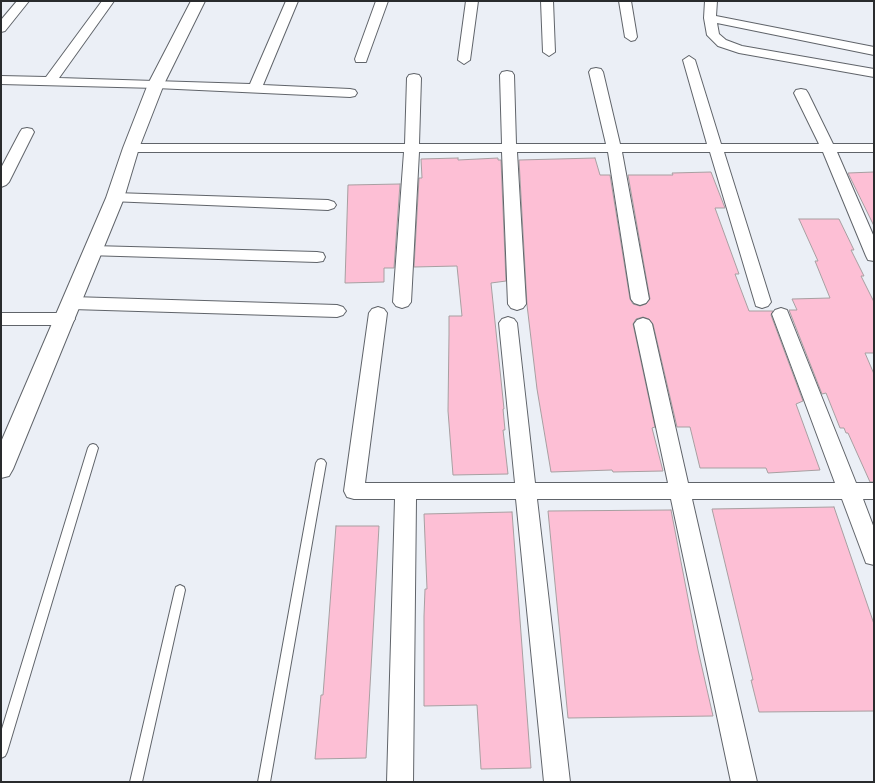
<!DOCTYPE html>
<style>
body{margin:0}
#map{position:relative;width:875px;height:783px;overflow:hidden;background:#ebeff6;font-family:Signika,sans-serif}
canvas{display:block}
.frame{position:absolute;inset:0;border:2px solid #292b2d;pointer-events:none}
</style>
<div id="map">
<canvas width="875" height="783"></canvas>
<div class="frame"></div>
</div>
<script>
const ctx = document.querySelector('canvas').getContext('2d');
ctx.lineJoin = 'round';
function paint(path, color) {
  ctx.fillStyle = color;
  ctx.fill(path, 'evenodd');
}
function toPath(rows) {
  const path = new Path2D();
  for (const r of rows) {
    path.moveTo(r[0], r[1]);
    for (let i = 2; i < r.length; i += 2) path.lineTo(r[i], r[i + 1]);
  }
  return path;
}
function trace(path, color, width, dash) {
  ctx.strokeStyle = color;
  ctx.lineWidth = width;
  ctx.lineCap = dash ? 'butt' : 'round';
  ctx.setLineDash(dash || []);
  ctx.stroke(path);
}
const building = toPath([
 [458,158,458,160,498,158,498,160,501,160,506,281,491,283,504,409,503,409,505,430,503,430,508,474,453,475,448,411,449,334,449,316,462,316,457,266,414,267,419,178,422,178,421,159,458,158],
 [595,158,600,175,610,175,630,299,633,304,640,306,646,304,650,299,628,175,673,175,672,173,711,172,725,208,715,208,739,274,735,274,749,311,773,311,771,315,803,401,796,404,820,470,768,473,766,468,700,468,690,427,677,427,653,324,649,319,643,317,636,319,633,324,655,427,652,428,663,471,613,472,612,470,551,472,537,389,527,305,519,160,595,158],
 [874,172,874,226,848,173,874,172],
 [400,184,394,268,384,268,384,282,345,283,348,185,400,184],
 [799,219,839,219,854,250,851,250,864,276,861,276,874,302,874,353,865,353,874,374,874,482,870,482,848,433,846,433,844,428,840,428,826,393,822,394,789,310,797,310,792,299,830,298,815,261,818,261,799,219],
 [834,507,874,624,874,711,759,712,751,680,753,680,712,509,834,507],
 [671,510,698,650,713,716,568,718,548,511,671,510],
 [512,512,531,768,481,769,477,705,424,706,424,616,425,589,427,589,424,514,512,512],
 [336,526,379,526,366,758,315,759,321,695,323,695,336,526]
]);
const lane = toPath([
 [93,444,96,445,98,448,7,752,5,756,1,758,1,732,88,448,90,445,93,444],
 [321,459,324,460,326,463,270,782,258,782,316,463,318,460,321,459],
 [180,585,184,587,185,590,142,782,130,782,175,590,176,587,180,585]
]);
const street = toPath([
 [17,1,29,1,5,31,1,32,1,20,17,1],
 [102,1,114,1,59,78,250,84,286,1,298,1,263,85,350,89,355,90,357,93,355,96,350,97,156,88,1,84,1,76,46,77,102,1],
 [376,1,388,1,367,59,366,62,356,62,355,59,376,1],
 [466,1,478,1,470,60,464,64,458,60,466,1],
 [541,1,553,1,555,52,549,56,543,52,541,1],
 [619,1,631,1,637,37,635,40,631,41,625,37,619,1],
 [705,1,717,1,716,16,874,47,874,55,717,23,719,34,726,40,742,46,874,69,874,77,739,53,718,46,707,35,704,18,705,1],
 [689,56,695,60,721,144,819,144,794,93,796,90,801,89,806,90,808,93,833,144,874,144,874,152,837,152,874,237,874,261,868,260,866,256,823,152,724,152,771,302,768,306,762,308,756,306,710,152,622,152,649,299,646,303,640,305,634,303,631,299,608,152,517,152,526,304,523,308,517,310,511,308,508,304,502,152,419,152,411,302,408,306,402,308,396,306,393,302,404,152,131,152,126,151,124,148,126,145,131,144,405,144,407,78,409,75,414,74,419,75,421,78,419,144,502,144,500,75,502,72,507,71,512,72,514,75,516,144,606,144,589,72,591,69,596,68,601,69,603,72,620,144,707,144,683,60,689,56],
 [27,128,32,129,34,132,9,182,6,185,1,187,1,168,20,132,22,129,27,128],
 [115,193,328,200,334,202,336,205,334,208,328,210,110,201,107,198,110,195,115,193],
 [93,246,317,252,323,253,325,257,323,261,317,262,87,255,85,251,87,247,93,246],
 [72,297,337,305,343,307,346,311,343,315,337,317,72,309,66,307,63,303,66,299,72,297],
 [378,307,384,309,387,313,365,483,515,483,499,323,502,319,508,317,514,319,517,323,535,483,668,483,634,324,637,320,643,318,649,320,652,324,688,483,835,483,772,314,775,310,781,308,787,310,856,483,874,483,874,499,863,499,874,528,874,565,866,563,842,499,692,499,757,782,731,782,671,499,537,499,570,782,544,782,516,499,416,499,413,782,387,782,395,499,354,499,347,497,344,491,369,313,372,309,378,307],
 [1,313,66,313,72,315,75,319,72,323,66,325,1,325,1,313]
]);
const secondary = toPath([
 [191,1,205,1,164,84,139,148,124,198,13,469,9,476,1,478,1,442,106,198,123,148,148,84,191,1]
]);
paint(building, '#fdbfd5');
trace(building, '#a79fa1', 1);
trace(lane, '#60646a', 2);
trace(street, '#60646a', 2);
trace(secondary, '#60646a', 2);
paint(lane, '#fff');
paint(street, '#fff');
paint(secondary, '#fff');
</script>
